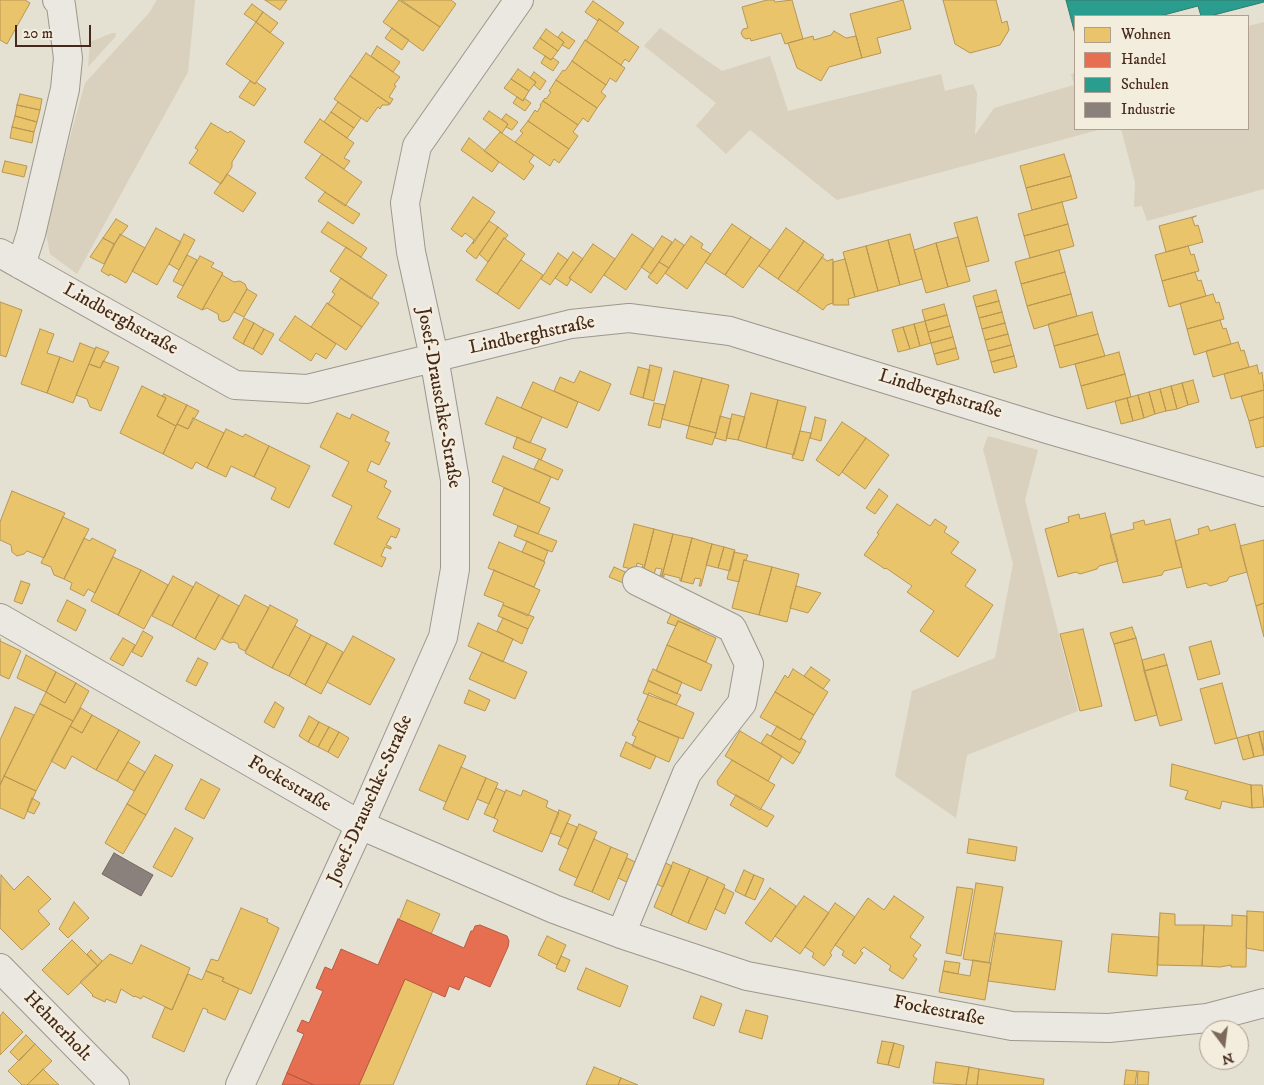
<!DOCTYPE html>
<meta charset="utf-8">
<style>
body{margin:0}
#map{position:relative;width:1264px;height:1085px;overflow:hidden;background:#e4e0d2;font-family:"IM FELL DW Pica",serif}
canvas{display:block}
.legend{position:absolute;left:1074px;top:15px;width:175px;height:115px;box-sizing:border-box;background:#f3eddd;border:1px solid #ae9f90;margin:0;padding:6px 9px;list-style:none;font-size:15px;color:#46291c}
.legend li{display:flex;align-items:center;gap:10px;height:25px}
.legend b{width:25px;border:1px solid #ae9f90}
.north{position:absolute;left:1199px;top:1020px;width:50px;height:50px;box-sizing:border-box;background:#f3eddd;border:1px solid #ae9f90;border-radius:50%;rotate:165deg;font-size:14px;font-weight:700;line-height:20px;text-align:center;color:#46291c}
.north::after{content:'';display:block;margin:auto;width:18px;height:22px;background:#7d695c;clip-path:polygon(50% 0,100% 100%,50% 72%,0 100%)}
.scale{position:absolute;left:15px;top:25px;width:76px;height:22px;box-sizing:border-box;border:2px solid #46291c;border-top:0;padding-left:6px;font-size:15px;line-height:18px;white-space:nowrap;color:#46291c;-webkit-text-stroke:4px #f3eddd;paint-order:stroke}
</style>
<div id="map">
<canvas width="1264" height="1085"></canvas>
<ul class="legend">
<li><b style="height:14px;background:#e9c46a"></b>Wohnen</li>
<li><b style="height:14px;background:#e76f51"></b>Handel</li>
<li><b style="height:14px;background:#2a9d8f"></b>Schulen</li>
<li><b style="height:14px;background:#8a817c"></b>Industrie</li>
</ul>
<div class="north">N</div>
<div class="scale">20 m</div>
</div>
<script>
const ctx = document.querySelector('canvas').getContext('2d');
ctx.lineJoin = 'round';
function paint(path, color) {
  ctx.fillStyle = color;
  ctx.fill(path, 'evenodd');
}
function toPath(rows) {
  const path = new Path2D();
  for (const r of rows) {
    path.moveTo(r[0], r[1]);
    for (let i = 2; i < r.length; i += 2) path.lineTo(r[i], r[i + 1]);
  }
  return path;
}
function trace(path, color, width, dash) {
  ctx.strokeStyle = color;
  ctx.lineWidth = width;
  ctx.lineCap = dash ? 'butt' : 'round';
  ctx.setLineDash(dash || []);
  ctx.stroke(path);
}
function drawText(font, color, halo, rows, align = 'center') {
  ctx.font = font + ' "IM FELL DW Pica",serif';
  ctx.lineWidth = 5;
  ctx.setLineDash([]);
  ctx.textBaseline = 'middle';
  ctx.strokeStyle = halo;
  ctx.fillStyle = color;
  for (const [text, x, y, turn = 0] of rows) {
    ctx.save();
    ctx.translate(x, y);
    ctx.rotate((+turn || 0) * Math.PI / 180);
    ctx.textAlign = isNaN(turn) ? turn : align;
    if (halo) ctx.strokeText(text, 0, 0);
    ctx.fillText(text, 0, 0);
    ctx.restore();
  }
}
const green = toPath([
 [157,0,195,0,188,72,77,274,50,254,45,228,85,83,149,13],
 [1264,22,1264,189,1147,221,1142,206,1134,207,1135,182,1121,129,1248,129,1248,26],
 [660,28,722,71,770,56,788,111,941,74,945,91,973,84,977,93,975,135,994,108,1074,85,1071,74,1075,73,1075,129,1102,129,837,200,750,130,726,154,696,126,716,103,644,46],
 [112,33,116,33,115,37,88,67,90,42],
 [988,436,1038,450,1025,500,1078,711,967,755,956,818,895,776,912,691,995,658,1013,564,983,449]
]);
const homes = toPath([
 [0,0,25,0,30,3,7,44,0,40,0,0],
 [265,0,287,0,280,10,265,0],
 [399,0,440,27,423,51,383,22,399,0],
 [401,0,451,0,456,4,440,27,401,0],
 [767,0,774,0,775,2,792,0,803,39,785,44,781,33,751,41,750,38,746,39,743,37,741,33,743,29,748,28,742,7,767,0],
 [903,0,911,29,877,38,881,53,862,58,850,14,903,0],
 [943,0,996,0,1002,23,1007,21,1009,30,1000,45,970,53,955,44,943,0],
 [593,1,624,23,617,32,599,19,598,21,585,12,593,1],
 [252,4,263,12,256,22,244,14,252,4],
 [263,12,278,23,270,33,256,22,263,12],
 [599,19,639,47,629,62,625,59,621,65,586,41,599,19],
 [256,22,284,43,255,84,226,64,256,22],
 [392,28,409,40,402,50,385,38,392,28],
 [546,29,564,42,558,51,540,38,546,29],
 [834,31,846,38,856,36,862,58,829,67,821,81,797,68,788,43,813,36,814,40,831,35,834,31],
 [562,32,575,41,569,49,562,45,564,42,558,37,562,32],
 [540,38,558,51,551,60,533,48,540,38],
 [585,40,625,68,616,82,610,78,606,85,572,61,585,40],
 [377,46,400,62,393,72,371,56,377,46],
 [366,53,400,77,394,85,396,86,389,97,393,99,390,104,350,76,366,53],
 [545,56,551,60,553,58,559,62,553,71,541,63,545,56],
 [572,61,606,85,601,92,606,96,597,108,556,80,563,70,565,71,572,61],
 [518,69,536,82,529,91,511,79,518,69],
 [534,72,546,81,540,90,534,85,536,82,530,78,534,72],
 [350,76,390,104,389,105,382,105,380,109,378,107,367,122,334,99,350,76],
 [511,79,529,91,523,101,504,88,511,79],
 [556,80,597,108,588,122,583,118,578,125,543,101,545,98,546,99,551,92,549,91,556,80],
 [250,81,255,84,256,82,266,89,254,106,239,97,250,81],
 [20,94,42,99,40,110,17,105,20,94],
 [517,97,523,101,524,98,531,103,525,111,513,103,517,97],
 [543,101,578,125,573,132,578,136,569,149,528,121,535,110,537,112,541,106,540,105,543,101],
 [338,102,361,118,354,128,331,112,338,102],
 [17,105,40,110,37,122,15,116,17,105],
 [489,111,508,124,502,133,483,119,489,111],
 [331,112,354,128,347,138,324,122,331,112],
 [506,114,518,122,512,130,506,127,508,124,502,119,506,114],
 [15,116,37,122,34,132,12,127,15,116],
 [320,119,354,143,344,158,350,161,344,169,304,142,320,119],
 [528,121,569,149,559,163,554,159,550,166,515,142,523,133,520,131,528,121],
 [211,123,228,133,230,131,245,141,232,162,232,167,221,184,189,163,198,150,195,148,211,123],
 [12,127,34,132,32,143,10,138,12,127],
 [500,132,534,155,529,162,534,166,524,180,484,151,500,132],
 [469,138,499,162,492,172,461,150,469,138],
 [322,154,362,182,345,206,305,178,322,154],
 [1064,154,1071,176,1026,188,1020,166,1064,154],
 [5,161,27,166,24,177,2,172,5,161],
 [227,174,256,193,243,212,214,193,227,174],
 [1071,176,1077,198,1032,210,1026,188,1071,176],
 [325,192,360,214,353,224,318,201,325,192],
 [473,197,495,212,473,244,474,240,465,233,462,237,451,229,473,197],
 [1062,202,1068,224,1024,236,1018,214,1062,202],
 [1196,216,1192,218,1195,226,1198,225,1203,242,1166,252,1159,226,1196,216],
 [977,217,989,261,966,267,954,223,977,217],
 [116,219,128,226,114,244,103,238,116,219],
 [489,221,498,227,476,259,466,251,489,221],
 [328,222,367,248,361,257,321,232,328,222],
 [732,224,751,237,725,275,705,262,732,224],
 [1068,224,1074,246,1030,258,1024,236,1068,224],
 [498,227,508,235,505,239,504,238,488,262,479,254,498,227],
 [156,228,181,242,157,285,132,271,156,228],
 [786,228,804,241,778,279,759,266,786,228],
 [120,234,145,248,126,283,110,274,109,276,101,271,120,234],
 [184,234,195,240,179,270,169,264,184,234],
 [632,234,654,249,626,290,604,275,632,234],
 [910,234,922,279,900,285,888,240,910,234],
 [662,236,672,242,651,274,641,267,662,236],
 [691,236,703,244,701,248,711,254,687,289,665,273,691,236],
 [751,237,770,250,743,288,725,275,751,237],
 [958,237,970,281,948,287,936,243,958,237],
 [103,238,114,244,104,264,90,257,103,238],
 [504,238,525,254,497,294,476,280,504,238],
 [675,239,684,245,669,268,659,262,675,239],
 [888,240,900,285,878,291,866,246,888,240],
 [804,241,824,255,797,292,778,279,804,241],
 [936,243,948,287,926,293,914,250,936,243],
 [593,244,615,259,591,293,569,278,593,244],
 [866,246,878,291,855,297,843,252,866,246],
 [1188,246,1191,255,1194,254,1199,271,1162,281,1155,255,1188,246],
 [346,247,387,275,371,299,330,271,346,247],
 [1059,250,1065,272,1021,284,1015,262,1059,250],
 [573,252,583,259,569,278,571,279,567,286,555,278,573,252],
 [558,253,568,260,550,285,541,279,558,253],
 [187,255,197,260,183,286,173,281,187,255],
 [200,256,214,263,211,267,223,273,202,310,177,297,200,256],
 [822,257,827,261,833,259,833,303,827,305,823,310,797,292,822,257],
 [845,259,855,297,848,299,849,305,833,305,833,262,845,259],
 [521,260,543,275,519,309,497,294,521,260],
 [659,262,669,268,657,284,648,277,659,262],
 [1065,272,1071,294,1027,306,1021,284,1065,272],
 [1195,272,1198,281,1201,280,1206,296,1169,307,1162,281,1195,272],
 [222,275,234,282,240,281,245,284,247,289,229,320,223,322,219,320,218,314,207,308,202,310,222,275],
 [341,278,379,303,362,327,328,304,335,294,332,292,341,278],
 [247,289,257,295,244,317,234,312,247,289],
 [996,290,999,301,976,307,973,296,996,290],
 [1071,294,1077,316,1034,329,1027,306,1071,294],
 [1213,294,1216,303,1219,302,1224,319,1187,329,1180,303,1213,294],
 [999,301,1002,312,979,318,976,307,999,301],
 [0,302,22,310,6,357,0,355,0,302],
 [327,303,362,327,346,350,311,327,327,303],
 [944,304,947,315,925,321,922,310,944,304],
 [1002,312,1005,323,982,329,979,318,1002,312],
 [1092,312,1098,334,1054,346,1048,324,1092,312],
 [947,315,950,326,928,332,925,321,947,315],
 [295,316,336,344,326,359,316,353,311,361,279,340,295,316],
 [244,318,254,323,243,344,233,338,244,318],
 [1220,320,1223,329,1226,328,1231,344,1194,355,1187,329,1220,320],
 [925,321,931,343,920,346,914,324,925,321],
 [254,323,264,329,253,349,243,344,254,323],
 [1005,323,1008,334,985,340,982,329,1005,323],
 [914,324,920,346,910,349,903,327,914,324],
 [950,326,953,337,931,343,928,332,950,326],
 [903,327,910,349,898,352,892,330,903,327],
 [40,329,54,334,47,353,60,357,47,393,21,384,40,329],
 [264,329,274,334,262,355,253,349,264,329],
 [1008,334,1011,345,988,351,985,340,1008,334],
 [1098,334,1105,356,1060,368,1054,346,1098,334],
 [953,337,956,348,934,354,931,343,953,337],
 [1238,342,1241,351,1244,350,1249,367,1213,377,1206,351,1238,342],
 [80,343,95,349,73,403,47,393,60,357,73,362,80,343],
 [1011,345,1014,356,991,362,988,351,1011,345],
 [96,347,109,352,100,368,89,364,96,347],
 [956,348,959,359,937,365,934,354,956,348],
 [1119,352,1125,374,1081,386,1075,364,1119,352],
 [1014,356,1017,367,994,373,991,362,1014,356],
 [103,361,119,367,101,411,90,407,87,399,76,395,89,364,100,368,103,361],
 [650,365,662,368,654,401,643,398,650,365],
 [1257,365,1259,374,1262,372,1264,390,1231,399,1224,374,1257,365],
 [638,367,650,370,643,398,630,394,638,367],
 [580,371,611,384,599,411,554,391,560,377,574,383,580,371],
 [674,371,702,378,689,426,662,419,674,371],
 [1125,374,1131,397,1087,409,1081,386,1125,374],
 [702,378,729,385,716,433,689,426,702,378],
 [1193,380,1199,402,1188,405,1182,383,1193,380],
 [533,382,578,402,567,428,521,408,533,382],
 [1182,383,1188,405,1177,409,1171,386,1182,383],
 [142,386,166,398,157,416,176,426,163,454,120,433,142,386],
 [1171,386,1177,409,1166,411,1160,389,1171,386],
 [1160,389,1166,411,1155,414,1149,392,1160,389],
 [1264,390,1264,417,1249,421,1241,396,1264,390],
 [1149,392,1155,414,1144,418,1138,395,1149,392],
 [751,393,778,400,766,448,738,440,751,393],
 [164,394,187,405,176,426,157,416,166,398,162,396,164,394],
 [1138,395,1144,418,1133,421,1127,398,1138,395],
 [497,397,542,417,530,443,485,424,497,397],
 [1127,398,1133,421,1121,424,1115,401,1127,398],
 [778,400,806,407,794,455,766,448,778,400],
 [654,403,665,405,660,428,648,425,654,403],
 [187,405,199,411,188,429,177,424,187,405],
 [337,413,350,419,352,414,389,432,385,441,390,443,379,465,371,461,367,471,387,481,384,487,391,491,377,518,400,529,396,538,391,536,386,545,391,547,391,549,385,547,381,556,386,558,382,567,334,544,352,506,332,496,349,462,320,447,337,413],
 [732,414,745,417,738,440,726,438,732,414],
 [720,416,731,419,726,441,715,438,720,416],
 [815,417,826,420,821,441,810,438,815,417],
 [1264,417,1264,446,1256,448,1249,421,1264,417],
 [193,418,224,433,207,468,196,462,192,469,163,454,177,424,188,429,193,418],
 [842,422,866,438,839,476,816,460,842,422],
 [689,426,716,433,712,445,686,438,689,426],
 [226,429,243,437,245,434,269,446,254,477,231,466,226,477,207,468,226,429],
 [800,431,811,433,803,461,792,458,800,431],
 [517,437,546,449,541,460,513,448,517,437],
 [866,438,889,455,865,489,842,472,866,438],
 [269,446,310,466,289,508,271,499,276,488,254,477,269,446],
 [503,456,551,477,539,503,492,482,503,456],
 [539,459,563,470,558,480,534,469,539,459],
 [504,488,550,508,538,534,493,515,504,488],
 [879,489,888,496,875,514,866,508,879,489],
 [12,491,65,513,44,558,27,551,24,554,17,556,12,552,11,545,0,540,0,522,12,491],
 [897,504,930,526,935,519,947,527,944,532,959,542,951,553,976,570,965,586,993,605,958,657,920,631,934,611,907,592,912,586,886,568,885,569,864,555,879,534,877,533,897,504],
 [1105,513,1118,561,1099,566,1097,569,1080,574,1076,572,1058,577,1045,529,1069,522,1068,517,1079,514,1080,519,1105,513],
 [63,517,89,529,64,579,54,575,51,567,41,563,63,517],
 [1170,519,1182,567,1164,571,1162,575,1123,583,1110,535,1134,529,1133,523,1144,520,1145,525,1170,519],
 [634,524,654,529,643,572,641,571,643,565,637,563,636,570,623,567,634,524],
 [1235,524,1247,572,1229,577,1227,581,1210,586,1206,583,1187,588,1175,541,1199,534,1198,529,1208,526,1210,531,1235,524],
 [518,526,557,541,552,552,514,536,518,526],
 [654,529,673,534,662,576,660,576,662,569,656,568,654,574,643,572,654,529],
 [673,534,692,538,681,581,680,581,680,578,664,574,664,577,662,576,673,534],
 [84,538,90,541,92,538,116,550,95,593,88,589,84,596,70,589,72,583,64,579,84,538],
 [692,538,712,544,701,586,699,586,701,579,695,578,693,584,681,581,692,538],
 [1264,540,1264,603,1256,606,1240,546,1264,540],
 [527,541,548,551,544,561,522,552,527,541],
 [499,542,545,562,534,587,488,568,499,542],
 [712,544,724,547,718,568,706,565,712,544],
 [724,547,735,550,730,571,718,568,724,547],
 [734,552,748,555,746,560,744,560,739,582,727,579,734,552],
 [113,557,141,570,118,615,91,601,113,557],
 [744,560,772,567,759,615,732,608,744,560],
 [614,567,632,575,628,585,609,577,614,567],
 [772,567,799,574,787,622,759,615,772,567],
 [141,570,168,585,144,629,118,615,141,570],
 [494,570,540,590,528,616,503,605,504,603,484,595,494,570],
 [173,576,193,587,172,626,152,616,173,576],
 [21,581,30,584,22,604,14,601,21,581],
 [196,582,219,595,195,639,172,626,196,582],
 [796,586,821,593,808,613,790,608,796,586],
 [219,595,239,606,215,650,195,639,219,595],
 [245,595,269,608,245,651,239,648,238,644,234,642,230,643,222,639,245,595],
 [67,600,86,610,76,631,57,621,67,600],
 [1264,603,1264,637,1256,606,1264,603],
 [270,605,298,620,272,668,245,653,270,605],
 [503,605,534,617,528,629,498,616,503,605],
 [674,607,704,619,699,630,678,621,676,626,667,623,674,607],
 [503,618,528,629,522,644,497,631,503,618],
 [678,621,716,638,706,662,667,645,678,621],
 [478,623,513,639,503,662,468,646,478,623],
 [295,626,311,635,289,676,272,668,295,626],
 [1132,627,1136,638,1114,644,1110,633,1132,627],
 [1083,629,1102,706,1080,711,1060,634,1083,629],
 [143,631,153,637,142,657,132,652,143,631],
 [311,635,327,643,305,685,289,676,311,635],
 [353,636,395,659,370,705,327,682,353,636],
 [123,638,135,645,123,666,110,659,123,638],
 [1136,638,1157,715,1135,721,1114,644,1136,638],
 [0,639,0,641,21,651,9,679,0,675,0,639],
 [1211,641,1220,674,1198,680,1189,647,1211,641],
 [327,643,343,652,321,694,305,685,327,643],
 [667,645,712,665,701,691,656,671,667,645],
 [482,652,527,672,515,699,469,679,482,652],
 [1164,654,1167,665,1144,671,1142,660,1164,654],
 [26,655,56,672,46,692,17,678,26,655],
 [198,658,208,663,196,686,186,681,198,658],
 [1167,665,1182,720,1160,726,1144,671,1167,665],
 [811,667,830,680,823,689,804,676,811,667],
 [653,669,682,682,677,694,648,680,653,669],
 [793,669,828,692,814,715,775,692,785,675,788,678,793,669],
 [56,672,76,683,65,703,46,692,56,672],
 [648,681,681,695,676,705,643,693,648,681],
 [76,683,89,691,73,721,40,704,46,692,65,703,76,683],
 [1222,683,1237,738,1215,744,1200,689,1222,683],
 [469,690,490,700,485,711,464,703,469,690],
 [775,692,814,715,800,740,760,717,775,692],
 [649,693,694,713,683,739,637,720,649,693],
 [275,702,284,708,274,728,264,722,275,702],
 [40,704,73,721,36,791,4,776,40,704],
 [15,707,34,715,0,785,0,740,15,707],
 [81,708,92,715,82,733,70,726,81,708],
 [92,715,119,730,96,770,72,756,65,769,51,761,70,726,82,733,92,715],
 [309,716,319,722,308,742,299,736,309,716],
 [639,721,679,738,669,762,632,746,636,737,632,735,639,721],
 [319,722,329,727,318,747,308,742,319,722],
 [777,726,800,740,801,738,806,741,800,753,771,736,777,726],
 [329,727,339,732,328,752,318,747,329,727],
 [119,730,140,742,117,781,96,770,119,730],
 [740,731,782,756,768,781,725,756,740,731],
 [1264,731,1264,751,1259,732,1264,731],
 [339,732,349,738,338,758,328,752,339,732],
 [1259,732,1264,755,1254,757,1248,735,1259,732],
 [767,734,800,753,793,764,761,743,767,734],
 [1248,735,1254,757,1243,760,1237,738,1248,735],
 [626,742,656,756,650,769,620,756,626,742],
 [439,745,466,756,446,802,419,790,439,745],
 [155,755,173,765,146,815,127,804,155,755],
 [732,760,775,785,760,810,718,785,717,781,732,760],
 [128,762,145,772,134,791,117,781,128,762],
 [1172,764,1251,785,1252,808,1222,801,1220,809,1185,799,1188,791,1170,786,1172,764],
 [461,767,486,778,468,820,443,809,461,767],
 [4,776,36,791,24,819,0,808,0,785,4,776],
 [486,778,498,783,489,804,477,799,486,778],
 [201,779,220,789,204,819,185,809,201,779],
 [1251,785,1262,785,1264,807,1252,808,1251,785],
 [496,788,505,792,494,818,484,814,496,788],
 [506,790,521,796,523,790,548,801,546,807,559,813,542,852,493,831,498,820,494,818,506,790],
 [736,795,774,816,767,827,730,805,736,795],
 [32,798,40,803,34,814,27,811,32,798],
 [127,804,146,815,123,854,105,843,127,804],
 [559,810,571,815,561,837,550,833,559,810],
 [567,823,577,827,568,849,558,844,567,823],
 [579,824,597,832,577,878,559,870,579,824],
 [175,828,193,838,172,877,153,867,175,828],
 [594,839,611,847,592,892,574,885,594,839],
 [969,839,1017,847,1015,861,967,853,969,839],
 [611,847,628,854,609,900,592,892,611,847],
 [627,858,637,863,629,883,618,878,627,858],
 [661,861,672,866,663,887,652,882,661,861],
 [673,862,690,869,671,915,654,907,673,862],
 [690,869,708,877,688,923,671,915,690,869],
 [744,870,754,875,745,896,735,891,744,870],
 [1,875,14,890,28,876,51,899,38,911,50,924,22,950,0,928,1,875],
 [754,875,764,879,755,900,745,896,754,875],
 [708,877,725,885,706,930,688,923,708,877],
 [976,883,1003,887,989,963,963,959,976,883],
 [957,887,973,889,961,956,946,953,957,887],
 [724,888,734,893,725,914,715,909,724,888],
 [770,888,796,906,771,942,745,923,770,888],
 [804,896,829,913,800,954,775,936,804,896],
 [894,896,924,917,910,937,921,945,913,956,917,959,903,979,889,970,891,966,864,947,860,951,863,953,855,964,842,955,844,951,835,945,868,898,884,910,894,896],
 [407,900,440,914,431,934,399,920,407,900],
 [74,902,89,918,68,938,59,929,74,902],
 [835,903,855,917,835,945,830,953,832,955,824,966,812,957,814,953,805,947,835,903],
 [241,908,268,919,267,922,279,928,251,994,222,981,224,978,206,971,211,959,218,961,241,908],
 [1247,911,1264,912,1264,951,1246,948,1247,911],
 [1160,913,1175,914,1175,925,1204,925,1202,966,1157,965,1160,913],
 [1232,915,1247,916,1246,967,1231,967,1231,965,1220,967,1202,966,1204,925,1232,926,1232,915],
 [996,933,1062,941,1055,990,988,981,996,933],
 [1112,934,1159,937,1157,976,1108,972,1112,934],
 [547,936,566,945,557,965,538,955,547,936],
 [72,940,98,966,68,995,42,970,72,940],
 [141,945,190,968,172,1010,143,996,141,999,135,996,134,997,121,989,116,1003,106,999,105,1002,92,996,93,995,80,982,110,954,132,964,141,945],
 [91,950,102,961,98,966,87,954,91,950],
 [561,956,570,960,565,972,556,968,561,956],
 [973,960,991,963,985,1000,939,992,943,971,970,976,973,960],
 [945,961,960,963,958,974,943,971,945,961],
 [586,968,628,986,620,1007,577,989,586,968],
 [206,971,224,978,222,981,239,989,225,1020,207,1012,208,1010,203,1008,184,1052,152,1037,165,1007,172,1010,188,974,202,980,206,971],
 [405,979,433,991,393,1085,359,1085,405,979],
 [701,996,722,1004,714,1026,693,1018,701,996],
 [746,1010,768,1016,762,1039,739,1032,746,1010],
 [3,1012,23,1032,0,1055,0,1016,3,1012],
 [26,1035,35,1044,19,1061,10,1052,26,1035],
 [882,1041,894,1043,888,1065,877,1063,882,1041],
 [894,1043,904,1046,899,1068,888,1065,894,1043],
 [35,1044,52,1061,27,1085,22,1085,8,1071,35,1044],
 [936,1062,969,1067,966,1085,933,1083,936,1062],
 [594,1067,621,1078,618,1085,586,1085,594,1067],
 [969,1067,979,1069,977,1085,966,1085,969,1067],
 [43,1069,59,1085,27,1085,43,1069],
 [979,1069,1044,1079,1043,1085,977,1085,979,1069],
 [1126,1070,1137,1071,1135,1085,1124,1085,1126,1070],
 [1138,1071,1149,1072,1148,1085,1137,1085,1138,1071],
 [621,1078,638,1085,618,1085,621,1078]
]);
const shops = toPath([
 [398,919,464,948,471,931,473,931,475,926,480,925,507,936,509,941,508,947,490,987,465,976,459,990,449,986,445,997,405,979,359,1085,314,1085,287,1073,304,1034,297,1031,302,1020,309,1023,323,991,316,988,325,967,332,970,341,949,378,965,398,919],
 [287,1073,314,1085,282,1085,287,1073]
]);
const schools = toPath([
 [1066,0,1264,0,1264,2,1210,16,1201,16,1198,6,1160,16,1075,16,1075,34,1066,0]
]);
const industry = toPath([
 [114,853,153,875,141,896,102,874,114,853]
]);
const minor = toPath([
 [0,253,235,385,307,389,571,324,629,318,730,331,1050,430,1264,492],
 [21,265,31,234,65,89,68,58,61,5,57,0],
 [0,618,360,825,554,909,621,934,747,976,1012,1026,1109,1028,1207,1018,1264,1003],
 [621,934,687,773,742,703,749,664,732,628,637,581],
 [0,968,115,1085],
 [240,1085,360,825,443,637,455,569,455,480,434,357,411,252,405,203,417,146,519,0]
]);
const streetNames = [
 ["Lindberghstraße",120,320,29],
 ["Lindberghstraße",532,336,-12],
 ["Lindberghstraße",940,395,17],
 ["Josef-Drauschke-Straße",438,398,80],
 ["Fockestraße",289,785,30],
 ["Josef-Drauschke-Straße",371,800,-66],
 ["Fockestraße",939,1012,11],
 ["Hehnerholt",57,1027,46]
];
paint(green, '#d9d0bd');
paint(homes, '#e9c46a');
trace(homes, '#b89653', 1);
paint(shops, '#e76f51');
trace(shops, '#b75a41', 1);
paint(schools, '#2a9d8f');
trace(schools, '#327a6c', 1);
paint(industry, '#8a817c');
trace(industry, '#76675f', 1);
trace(minor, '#9d978d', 30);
trace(minor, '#ebe8e1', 28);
drawText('19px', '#46291c', '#f3eddd', streetNames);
</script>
